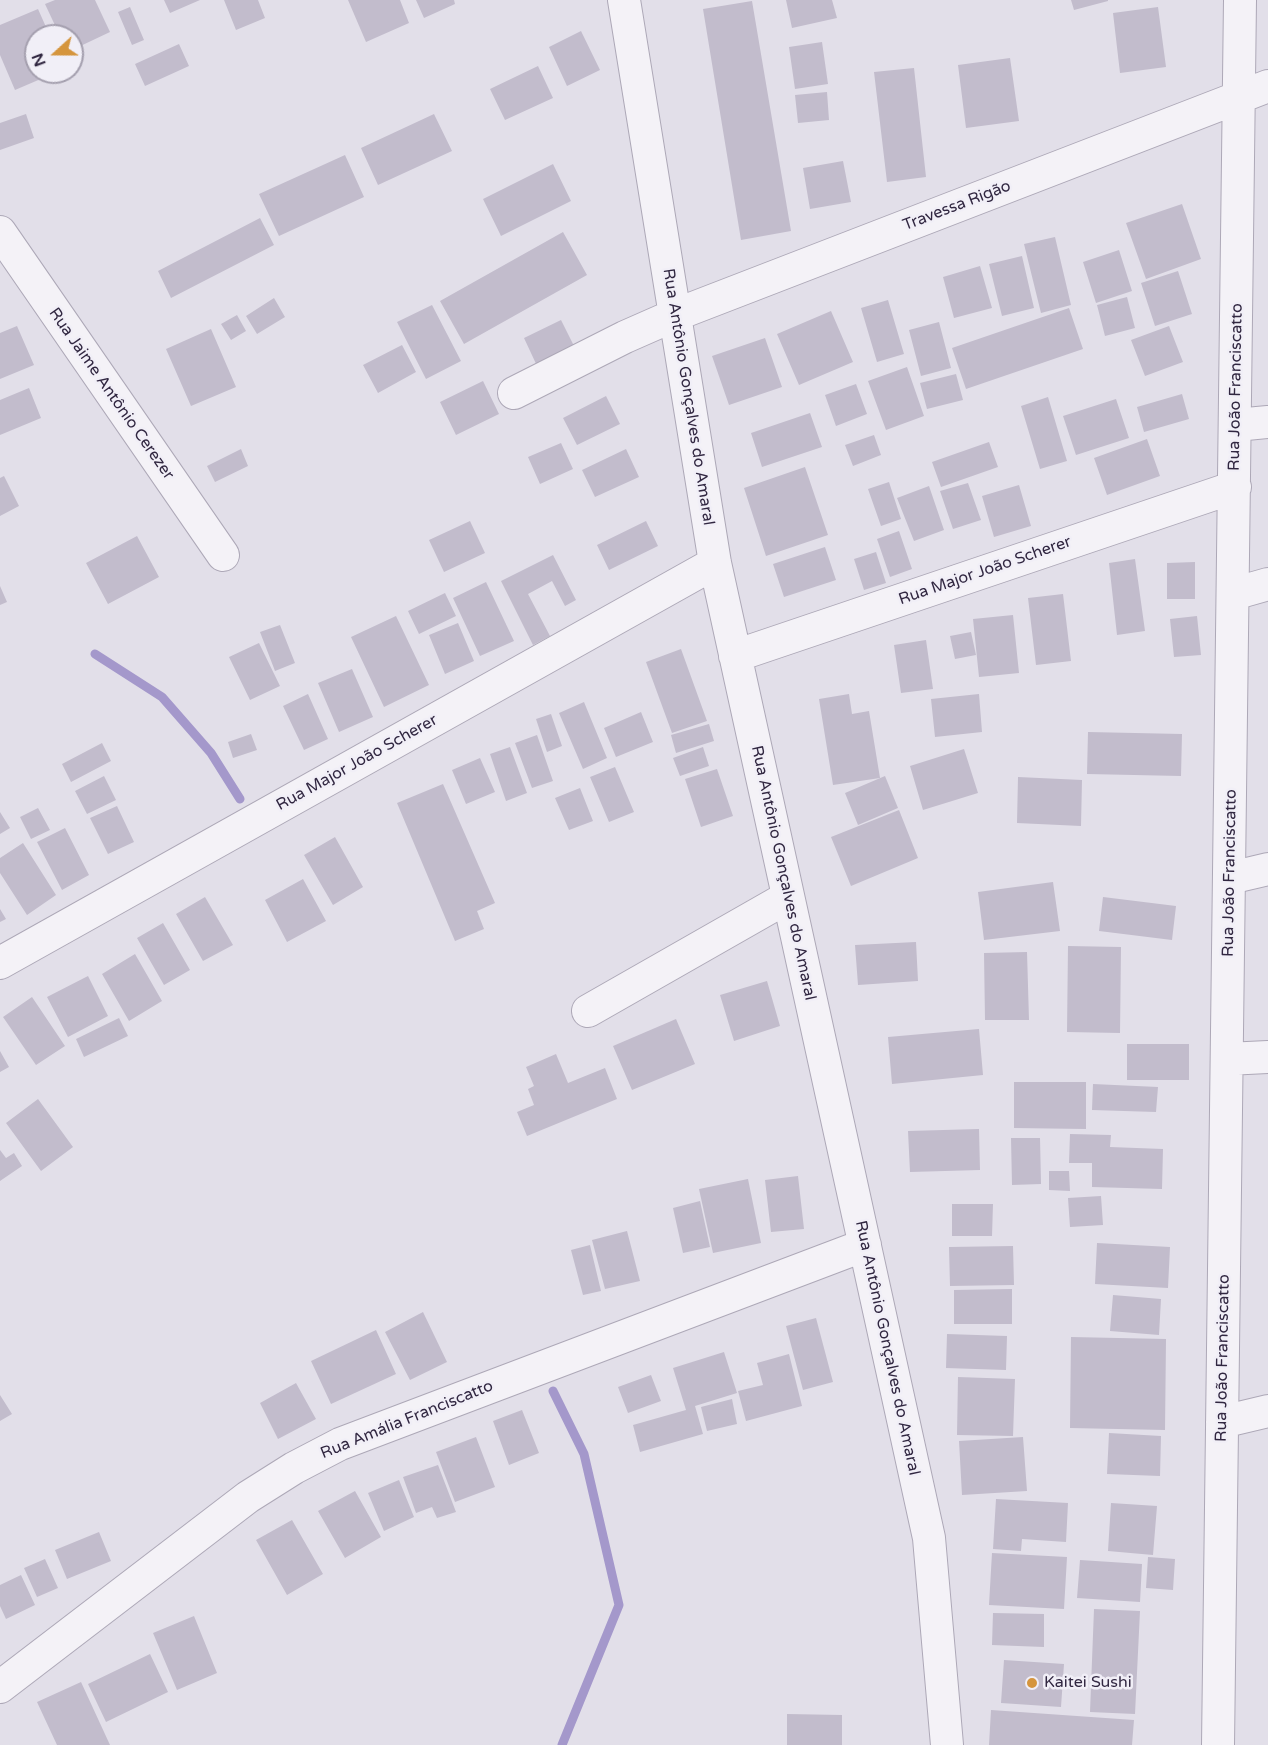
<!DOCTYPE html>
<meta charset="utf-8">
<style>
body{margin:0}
#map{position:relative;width:1268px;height:1745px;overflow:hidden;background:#e2dfe9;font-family:"Varela Round",sans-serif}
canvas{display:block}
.north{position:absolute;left:24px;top:24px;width:60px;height:60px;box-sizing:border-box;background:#f1eff7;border:2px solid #a49fae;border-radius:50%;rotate:249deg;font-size:16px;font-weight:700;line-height:24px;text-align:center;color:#312741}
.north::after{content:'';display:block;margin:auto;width:21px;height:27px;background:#d5953d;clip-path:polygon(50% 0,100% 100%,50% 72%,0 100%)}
</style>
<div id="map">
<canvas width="1268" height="1745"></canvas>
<div class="north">N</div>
</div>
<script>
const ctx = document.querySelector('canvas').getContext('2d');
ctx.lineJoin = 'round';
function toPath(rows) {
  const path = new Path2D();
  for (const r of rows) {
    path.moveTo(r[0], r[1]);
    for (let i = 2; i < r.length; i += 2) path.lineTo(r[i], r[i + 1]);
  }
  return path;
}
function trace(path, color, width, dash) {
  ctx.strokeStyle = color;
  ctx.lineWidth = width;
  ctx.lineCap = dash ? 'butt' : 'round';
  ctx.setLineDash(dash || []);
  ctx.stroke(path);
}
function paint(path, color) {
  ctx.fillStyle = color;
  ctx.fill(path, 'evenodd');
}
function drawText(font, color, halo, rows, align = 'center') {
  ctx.font = font + ' "Varela Round",sans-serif';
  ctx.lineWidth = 5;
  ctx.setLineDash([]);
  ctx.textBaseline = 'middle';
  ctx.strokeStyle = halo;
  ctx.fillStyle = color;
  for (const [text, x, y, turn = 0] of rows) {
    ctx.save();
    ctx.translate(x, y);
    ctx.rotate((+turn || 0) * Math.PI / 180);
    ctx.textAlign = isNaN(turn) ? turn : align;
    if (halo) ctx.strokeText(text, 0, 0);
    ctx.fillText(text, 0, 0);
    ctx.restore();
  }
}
const stream = toPath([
 [95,654,162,697,211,753,240,799],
 [553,1391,584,1454,619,1605,562,1745]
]);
const building = toPath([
 [55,0,95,0,110,32,72,50,72,36,60,36,45,4],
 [164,0,200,0,170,13],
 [224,0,258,0,265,18,236,30],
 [348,0,400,0,409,23,366,42],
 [416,0,454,0,455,4,424,18],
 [786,0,832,0,837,18,792,28],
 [1071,0,1108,0,1108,1,1074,10],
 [752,1,791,231,741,240,703,9],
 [130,7,144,40,132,45,118,12],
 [1158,7,1166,67,1120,73,1113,13],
 [38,9,50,36,36,36,36,72,57,72,15,90,0,55,0,25],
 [581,31,600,70,567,86,549,47],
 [822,42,828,84,795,89,789,47],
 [179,44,189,66,145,86,135,64],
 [1010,58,1019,121,966,128,958,65],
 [538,66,553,98,505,120,490,89],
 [914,68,926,177,887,182,874,72],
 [827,92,829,120,798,123,795,95],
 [26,114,34,138,0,150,0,123],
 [434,114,452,151,378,185,361,148],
 [345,155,364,197,279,236,259,194],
 [843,161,851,202,810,209,803,168],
 [553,164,571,201,501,236,483,199],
 [1182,204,1201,259,1146,279,1126,223],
 [260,218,274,245,171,298,158,271],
 [563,232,587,275,464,344,440,301],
 [1055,237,1071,305,1041,313,1024,244],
 [1119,250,1132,291,1096,303,1083,262],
 [1022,256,1034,308,1002,316,989,264],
 [980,266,992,308,954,318,943,277],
 [1178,271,1192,314,1155,326,1141,283],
 [1127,297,1135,328,1105,336,1097,305],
 [274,298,285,317,257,334,246,316],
 [888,300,904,354,877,362,861,308],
 [432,305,461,361,426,379,397,322],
 [1069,308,1083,349,966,389,952,348],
 [831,311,853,362,799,385,777,334],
 [237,315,246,331,231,340,221,324],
 [561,320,576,350,538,368,524,338],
 [939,322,951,368,921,376,909,330],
 [17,326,34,365,0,379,0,333],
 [1169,326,1183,362,1145,376,1131,340],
 [211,329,236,387,191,406,166,349],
 [765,338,782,387,729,405,712,356],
 [402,345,416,372,378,393,363,365],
 [907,367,924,416,886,430,868,381],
 [956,374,963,400,927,409,920,383],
 [483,381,499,414,456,435,440,402],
 [856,384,867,414,836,426,825,395],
 [29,388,41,418,0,435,0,400],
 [1182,394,1189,419,1144,432,1137,407],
 [606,396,620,424,577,445,563,418],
 [1048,397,1067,461,1040,469,1021,406],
 [1116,399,1129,438,1076,455,1063,416],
 [810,413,822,447,762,467,751,433],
 [874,435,881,455,853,466,845,445],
 [1147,439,1160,476,1107,495,1094,458],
 [989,442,998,467,941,487,932,462],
 [561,443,573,469,540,484,528,457],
 [241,449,248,466,215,482,207,466],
 [626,449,639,477,595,497,582,470],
 [805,467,828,535,766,556,744,488],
 [4,476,19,506,0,516,0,478],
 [889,482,901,519,881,526,868,489],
 [968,483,981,520,953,529,940,491],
 [1019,485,1031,526,994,537,982,496],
 [929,486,944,530,914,541,897,498],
 [470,521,485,553,444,572,429,540],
 [646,521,658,546,609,570,597,545],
 [899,531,912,569,890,577,877,539],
 [137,536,159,577,108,604,86,563],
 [825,547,836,580,784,597,773,564],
 [876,552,886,583,864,590,854,559],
 [553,555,576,600,565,606,552,581,528,594,550,636,533,645,501,581],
 [1135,559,1145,631,1117,635,1109,563],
 [1195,562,1195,599,1167,599,1167,563],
 [486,582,514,641,480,656,453,598],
 [0,586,7,602,0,605],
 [445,593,456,616,419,634,408,611],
 [1063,594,1071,661,1036,665,1028,598],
 [1013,615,1019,673,979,677,973,619],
 [396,616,429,685,384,707,351,637],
 [1197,616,1201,655,1174,657,1170,619],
 [458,623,474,661,445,674,429,635],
 [280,625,295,663,275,671,260,632],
 [971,632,976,655,955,659,950,636],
 [926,640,933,689,901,693,894,645],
 [259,643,280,686,250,700,229,657],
 [681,649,707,721,672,733,646,662],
 [352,669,373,717,339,732,318,683],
 [308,694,328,739,304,750,283,706],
 [849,694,852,714,869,711,880,778,833,785,819,699],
 [979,694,982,732,935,737,931,699],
 [584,702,607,758,583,769,559,713],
 [641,712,653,742,616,757,604,728],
 [551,714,562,746,547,752,536,719],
 [709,724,714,741,676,753,671,735],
 [1088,732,1182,734,1181,776,1087,774],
 [251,734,257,750,233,758,228,742],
 [537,735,553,781,532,788,515,743],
 [102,743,111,761,71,782,62,764],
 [510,747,527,793,506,801,490,754],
 [703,747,709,766,680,776,673,758],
 [964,749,978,793,923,810,910,766],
 [480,758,495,792,466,804,452,770],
 [615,767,634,812,609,822,590,777],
 [717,769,733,816,701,827,685,779],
 [104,776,116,800,87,814,75,791],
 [885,776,898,808,858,825,845,793],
 [1018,777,1082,780,1081,826,1017,823],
 [443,784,495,903,477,911,484,929,455,941,397,803],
 [580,788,593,821,569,830,555,798],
 [117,806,134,842,108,854,90,818],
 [38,808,50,830,31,839,20,817],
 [899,810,918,858,851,886,831,837],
 [0,812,10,828,0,834],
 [65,828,89,875,62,890,37,842],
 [335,837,363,887,333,905,304,855],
 [23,843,56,895,27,915,0,873,0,858],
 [303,879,326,921,287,942,265,900],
 [1053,882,1060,931,984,940,978,892],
 [205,897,233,945,203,961,176,914],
 [1103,897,1176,906,1172,940,1099,931],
 [0,909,6,919,0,922],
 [163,923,190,970,164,985,137,938],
 [916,942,918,981,858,985,855,945],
 [1068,946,1121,947,1120,1033,1067,1032],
 [1027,952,1029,1020,985,1020,984,953],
 [135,954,162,1001,129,1021,102,974],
 [88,976,108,1016,68,1037,47,997],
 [767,981,780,1026,734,1041,720,995],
 [32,997,65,1046,36,1065,3,1017],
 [119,1018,128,1036,84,1057,76,1039],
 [676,1019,695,1064,632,1090,613,1046],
 [979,1029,983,1075,892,1084,888,1037],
 [1127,1044,1189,1044,1189,1080,1127,1080],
 [0,1051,9,1067,0,1072],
 [556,1054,568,1083,605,1068,617,1099,527,1136,517,1112,534,1105,528,1089,534,1086,526,1067],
 [1014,1082,1086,1082,1086,1129,1014,1128],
 [1093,1084,1158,1087,1156,1112,1092,1110],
 [38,1099,73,1147,41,1171,6,1123],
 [979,1129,980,1170,910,1172,908,1131],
 [1070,1134,1111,1135,1110,1147,1163,1149,1162,1189,1092,1187,1092,1163,1069,1163],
 [1011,1138,1040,1138,1041,1184,1012,1185],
 [0,1150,6,1158,14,1153,22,1166,0,1181],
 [1049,1171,1069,1171,1070,1191,1049,1190],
 [798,1176,804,1229,771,1232,765,1180],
 [748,1179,761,1243,713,1253,699,1189],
 [1101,1196,1103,1225,1070,1227,1068,1198],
 [700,1201,710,1247,683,1253,673,1208],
 [952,1204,993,1204,992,1236,952,1236],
 [627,1231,640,1281,605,1289,592,1240],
 [1097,1243,1170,1247,1168,1288,1095,1284],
 [590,1245,601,1291,583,1295,571,1250],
 [1013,1246,1014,1285,950,1286,949,1247],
 [1012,1289,1012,1324,954,1324,954,1290],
 [1113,1295,1161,1299,1159,1335,1110,1331],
 [423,1312,447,1362,410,1380,385,1332],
 [816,1318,833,1382,803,1390,786,1326],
 [376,1330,396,1374,331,1404,311,1361],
 [947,1334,1007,1336,1006,1370,946,1368],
 [1071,1337,1166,1339,1165,1430,1070,1428],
 [724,1352,737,1393,695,1406,703,1434,640,1452,633,1425,686,1410,673,1368],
 [789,1354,802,1406,746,1421,738,1391,763,1385,757,1363],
 [651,1375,661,1401,628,1413,618,1387],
 [958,1377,1015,1379,1013,1436,957,1435],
 [296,1383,316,1419,278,1439,260,1403],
 [0,1395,12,1414,0,1421],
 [732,1399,737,1424,707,1431,701,1407],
 [522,1410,539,1453,509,1465,493,1421],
 [1109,1433,1161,1436,1160,1476,1107,1474],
 [476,1437,495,1487,455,1502,436,1452],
 [1023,1437,1027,1491,962,1495,959,1441],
 [438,1465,456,1512,437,1518,432,1507,416,1513,403,1477],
 [399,1480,414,1517,384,1531,368,1493],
 [355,1491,381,1537,345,1558,318,1511],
 [996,1499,1068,1503,1066,1542,1022,1539,1021,1551,993,1549],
 [1111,1503,1157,1506,1153,1555,1108,1551],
 [292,1520,323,1574,287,1595,256,1540],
 [99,1532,111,1561,67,1579,55,1550],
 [992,1553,1067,1557,1064,1609,989,1605],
 [1148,1557,1175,1559,1173,1590,1146,1588],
 [45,1559,58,1588,37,1597,24,1568],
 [1080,1560,1142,1564,1140,1602,1077,1598],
 [21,1575,35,1605,6,1619,0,1606,0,1585],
 [1094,1609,1140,1611,1135,1714,1090,1712],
 [993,1613,1044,1614,1044,1647,992,1645],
 [194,1616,217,1673,177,1690,153,1633],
 [150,1654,168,1692,106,1722,88,1684],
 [1004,1660,1064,1664,1061,1707,1001,1703],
 [81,1682,110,1745,57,1745,37,1702],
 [991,1710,1134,1720,1132,1745,989,1745],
 [787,1714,842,1715,842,1745,787,1745]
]);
const minor = toPath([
 [624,0,715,563,929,1538,947,1745],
 [0,232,223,555],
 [514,393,625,337,675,315,1268,86],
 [1236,425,1268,422],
 [1233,594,1268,584],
 [735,656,1235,487],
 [1230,878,1268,869],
 [0,963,715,563],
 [588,1011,788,897],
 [1227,1059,1268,1057],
 [1222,1422,1268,1411],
 [0,1687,248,1497,294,1468,340,1444,865,1245],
 [1218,1745,1240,0]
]);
const markers = [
 [1032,1683,6,"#d5953d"]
];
const streetNames = [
 ["Travessa Rigão",957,206,-21],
 ["Rua João Franciscatto",1236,387,-89],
 ["Rua Jaime Antônio Cerezer",111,394,55],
 ["Rua Antônio Gonçalves do Amaral",688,397,81],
 ["Rua Major João Scherer",985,571,-19],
 ["Rua Major João Scherer",357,763,-29],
 ["Rua Antônio Gonçalves do Amaral",783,873,78],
 ["Rua João Franciscatto",1230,873,-89],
 ["Rua Antônio Gonçalves do Amaral",887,1348,78],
 ["Rua João Franciscatto",1223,1358,-89],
 ["Rua Amália Franciscatto",407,1420,-22]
];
const poiNames = [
 ["Kaitei Sushi",1044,1683]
];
trace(stream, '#a498cb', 9);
paint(building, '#c2bccc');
trace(minor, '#ada8b7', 34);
trace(minor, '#f4f2f7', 32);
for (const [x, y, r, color] of markers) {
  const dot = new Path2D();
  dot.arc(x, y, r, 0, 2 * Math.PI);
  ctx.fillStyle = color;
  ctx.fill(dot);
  trace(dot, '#f1eff7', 2);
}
drawText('16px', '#312741', '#f1eff7', streetNames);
drawText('16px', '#312741', '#f1eff7', poiNames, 'left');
</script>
